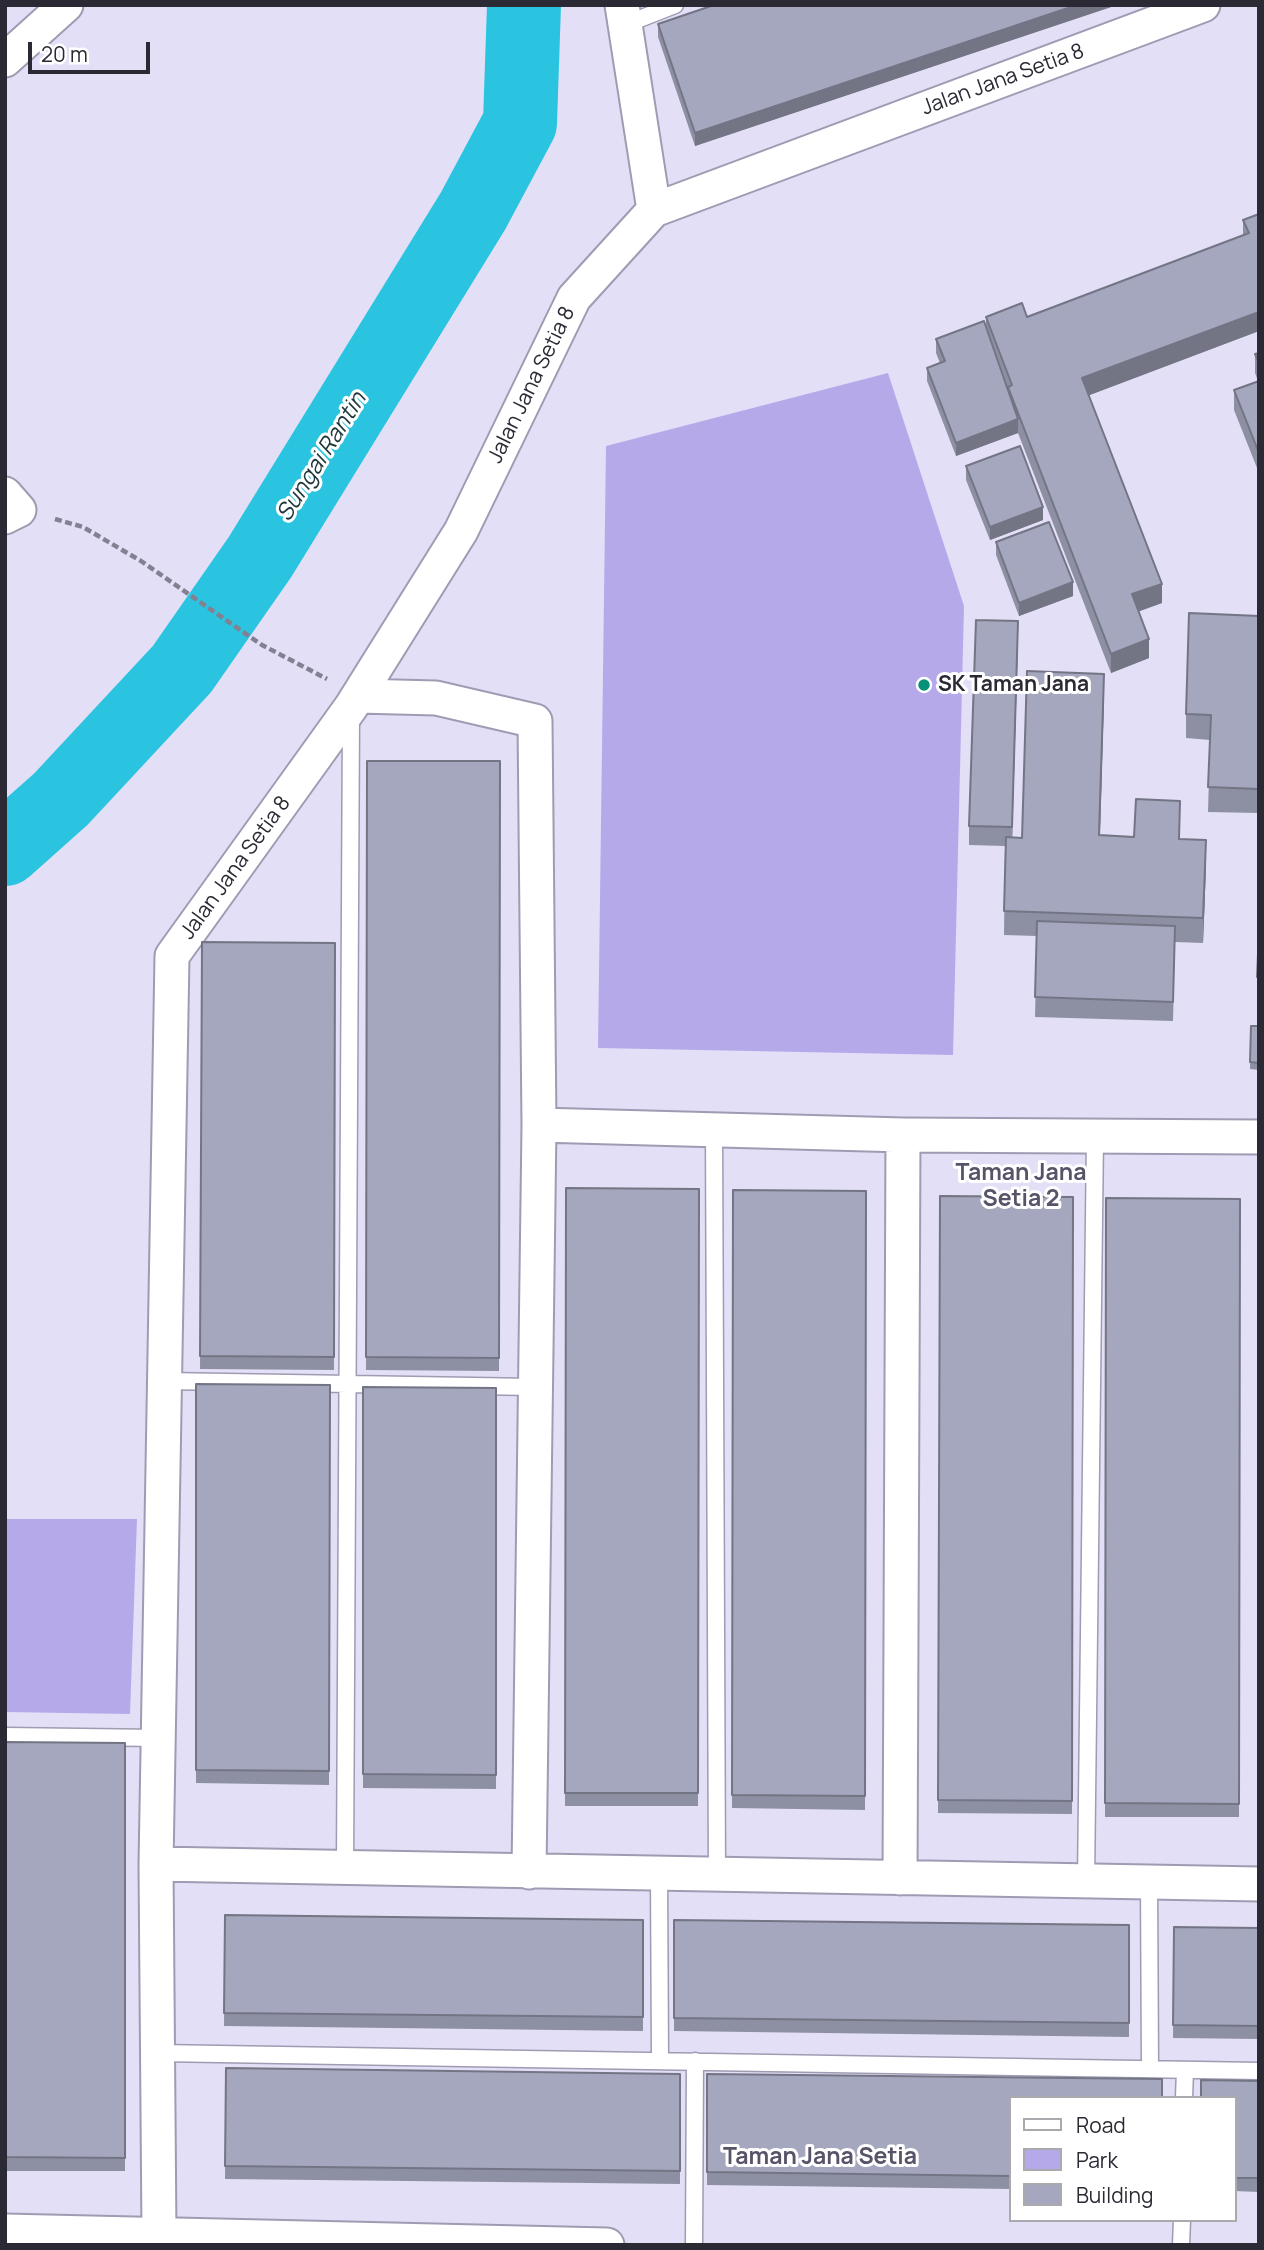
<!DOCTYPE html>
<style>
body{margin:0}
#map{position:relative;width:1264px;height:2250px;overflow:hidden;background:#e3dff7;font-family:Manrope,sans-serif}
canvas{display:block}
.frame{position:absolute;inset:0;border:7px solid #2b2933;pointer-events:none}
.legend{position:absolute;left:1009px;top:2096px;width:228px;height:126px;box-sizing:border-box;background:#fff;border:2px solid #aaa9ad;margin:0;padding:9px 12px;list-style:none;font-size:21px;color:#2b2933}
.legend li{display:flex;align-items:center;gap:14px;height:35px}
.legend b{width:35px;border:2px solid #aaa9ad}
.scale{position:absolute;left:28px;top:42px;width:122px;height:32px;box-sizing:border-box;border:4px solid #2b2933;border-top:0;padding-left:9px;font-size:21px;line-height:24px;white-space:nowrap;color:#2b2933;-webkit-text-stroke:5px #fff;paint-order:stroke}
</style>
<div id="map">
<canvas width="1264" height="2250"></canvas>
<div class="frame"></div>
<ul class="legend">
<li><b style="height:9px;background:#fff"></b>Road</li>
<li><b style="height:19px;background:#b6a9ea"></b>Park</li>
<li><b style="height:19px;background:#a4a7be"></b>Building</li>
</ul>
<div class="scale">20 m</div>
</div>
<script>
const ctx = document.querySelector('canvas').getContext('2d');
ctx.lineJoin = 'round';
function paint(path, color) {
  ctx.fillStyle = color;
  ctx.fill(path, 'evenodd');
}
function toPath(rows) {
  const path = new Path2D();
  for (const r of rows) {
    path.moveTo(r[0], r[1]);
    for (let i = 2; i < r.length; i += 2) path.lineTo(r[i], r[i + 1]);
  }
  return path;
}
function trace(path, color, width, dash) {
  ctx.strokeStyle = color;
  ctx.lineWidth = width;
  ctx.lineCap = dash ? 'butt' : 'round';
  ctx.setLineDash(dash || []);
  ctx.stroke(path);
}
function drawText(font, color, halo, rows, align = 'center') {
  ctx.font = font + ' Manrope,sans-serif';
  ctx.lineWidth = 6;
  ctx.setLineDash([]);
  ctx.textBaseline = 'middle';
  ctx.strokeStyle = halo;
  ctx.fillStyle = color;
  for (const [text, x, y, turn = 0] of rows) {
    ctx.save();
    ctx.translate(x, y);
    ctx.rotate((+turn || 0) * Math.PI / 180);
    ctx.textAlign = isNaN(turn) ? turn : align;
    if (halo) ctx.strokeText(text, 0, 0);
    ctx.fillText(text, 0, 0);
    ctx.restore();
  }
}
const green = toPath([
 [888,373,964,606,953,1055,598,1048,606,446],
 [5,1519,137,1519,130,1714,5,1712]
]);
const river = toPath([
 [5,849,61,799,182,669,260,557,473,211,520,123,524,5]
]);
const path = toPath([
 [55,519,83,527,141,561,262,645,327,679]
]);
const service = toPath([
 [624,25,675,5],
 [714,1130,717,1875],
 [164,1381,535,1387],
 [5,1736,158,1738],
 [345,1868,351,715],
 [659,1874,660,2060],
 [1086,1881,1095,1136],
 [1149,1882,1150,2069],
 [158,2053,1259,2071],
 [1184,2098,1185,2070],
 [694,2245,695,2061],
 [1181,2245,1182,2220]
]);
const minor = toPath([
 [622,5,654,210],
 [5,60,66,5],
 [5,494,19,510,5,517],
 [358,696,436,698,535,721,539,1125,529,1872],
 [539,1125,903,1135,1259,1137],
 [156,1864,1259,1884],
 [900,1878,903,1135],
 [5,2231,607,2245],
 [159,2235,156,1864,172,956,351,707,461,531,574,298,654,210,1203,5]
]);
const wall = toPath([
 [714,5,1117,5,695,146,658,37,658,24],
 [1259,214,1259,331,1089,395,1162,603,1138,611,1149,658,1111,673,1018,433,956,456,927,381,927,368,940,363,936,353,936,339,986,324,986,317,1027,317,1243,235,1243,220],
 [1259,353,1259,473,1234,410,1234,390,1258,381,1255,373,1255,354],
 [966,466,1043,520,990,540,966,480],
 [996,542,1073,596,1019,616,996,555],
 [1259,616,1259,813,1208,812,1210,740,1186,738,1186,714],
 [1018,640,1012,837,1022,838,1104,698,1100,835,1179,839,1206,865,1203,943,1175,942,1173,1021,1035,1017,1037,936,1004,935,1005,846,969,845,969,826],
 [367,761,500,761,499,1371,366,1370],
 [1259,931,1259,996,1257,996],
 [202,942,335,943,334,1370,200,1369],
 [1251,1026,1259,1026,1259,1070,1250,1069],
 [566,1188,699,1189,698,1806,565,1806],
 [733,1190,866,1191,865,1810,732,1808],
 [940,1196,1073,1197,1072,1814,938,1813],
 [1106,1198,1240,1199,1239,1817,1105,1817],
 [196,1384,330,1385,329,1785,196,1783],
 [363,1387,496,1388,496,1789,363,1788],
 [5,1742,125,1743,125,2171,5,2171],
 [225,1915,643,1920,643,2031,224,2026],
 [674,1920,1129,1925,1129,2037,674,2031],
 [1174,1927,1259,1928,1259,2039,1173,2038],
 [226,2068,680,2074,680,2184,225,2179],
 [707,2074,1010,2098,1010,2189,707,2185],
 [1259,2081,1259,2192,1234,2191,1234,2098]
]);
const shadedWall = toPath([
 [1077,5,1117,5,695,146,695,133],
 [1259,312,1259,331,1082,398,1082,378],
 [1018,419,1018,433,956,456,956,443],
 [1043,507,1043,520,990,540,990,527],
 [1073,582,1073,596,1019,616,1019,603],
 [1162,584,1162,603,1132,614,1132,594],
 [1018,621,1018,640,1012,847,1012,827],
 [1149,639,1149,658,1111,673,1111,654],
 [1104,674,1104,698,1099,860,1099,835],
 [1206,840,1206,865,1203,943,1203,918]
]);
const building = toPath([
 [714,5,1077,5,695,133,658,24,714,5],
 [1259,214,1259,312,1082,378,1162,584,1132,594,1149,639,1111,654,1008,387,1012,385,986,317,1022,303,1027,317,1249,233,1243,220,1259,214],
 [984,321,1018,419,956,443,927,368,945,361,936,339,984,321],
 [1259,353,1259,363,1255,354,1259,353],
 [1259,381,1259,453,1234,390,1259,381],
 [1020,446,1043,507,990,527,966,466,1020,446],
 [1049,522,1073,582,1019,603,996,542,1049,522],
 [1189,613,1259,616,1259,789,1208,787,1211,715,1186,714,1189,613],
 [976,620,1018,621,1012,827,969,826,976,620],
 [1027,671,1104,674,1099,835,1134,837,1136,799,1180,801,1179,839,1206,840,1203,918,1004,911,1006,837,1022,838,1027,671],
 [367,761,500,761,499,1358,366,1357,367,761],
 [1037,921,1175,926,1173,1002,1035,997,1037,921],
 [1259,931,1259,977,1257,977,1259,931],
 [202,942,335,943,334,1357,200,1356,202,942],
 [1251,1026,1259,1026,1259,1063,1250,1062,1251,1026],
 [566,1188,699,1189,698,1793,565,1793,566,1188],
 [733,1190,866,1191,865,1796,732,1795,733,1190],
 [940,1196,1073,1197,1072,1801,938,1800,940,1196],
 [1106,1198,1240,1199,1239,1804,1105,1803,1106,1198],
 [196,1384,330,1385,329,1771,196,1770,196,1384],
 [363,1387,496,1388,496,1775,363,1774,363,1387],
 [5,1742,125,1743,125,2158,5,2157,5,1742],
 [225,1915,643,1920,643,2017,224,2013,225,1915],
 [674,1920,1129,1925,1129,2023,674,2018,674,1920],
 [1174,1927,1259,1928,1259,2026,1173,2025,1174,1927],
 [226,2068,680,2074,680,2171,225,2166,226,2068],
 [707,2074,1162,2079,1162,2098,1010,2098,1010,2176,707,2172,707,2074],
 [1201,2080,1259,2081,1259,2178,1234,2178,1234,2098,1201,2098,1201,2080]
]);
const markers = [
 [924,685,7,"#089078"]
];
const streetNames = [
 ["Jalan Jana Setia 8",1003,80,-20],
 ["Jalan Jana Setia 8",532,385,-64],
 ["Jalan Jana Setia 8",236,868,-54]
];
const poiNames = [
 ["SK Taman Jana",938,685]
];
const waterNames = [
 ["Sungai Rantin",322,457,-58]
];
const neighbourhoodNames = [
 ["Taman Jana",1021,1174],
 ["Setia 2",1021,1200],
 ["Taman Jana Setia",820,2158]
];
paint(green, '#b6a9ea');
trace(river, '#2ac3e0', 74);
trace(service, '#9f9bb2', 19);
trace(minor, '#9f9bb2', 37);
trace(path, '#838091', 4.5, [7, 3.5]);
trace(service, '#fff', 16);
trace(minor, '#fff', 33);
paint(wall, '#8d90a3');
paint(shadedWall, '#737585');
paint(building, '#a4a7be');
trace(building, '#737585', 2);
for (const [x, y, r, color] of markers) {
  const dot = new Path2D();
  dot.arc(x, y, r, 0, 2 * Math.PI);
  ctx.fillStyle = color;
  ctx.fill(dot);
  trace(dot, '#fff', 2.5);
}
drawText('21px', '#2b2933', '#fff', streetNames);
drawText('bold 21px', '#2b2933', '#fff', poiNames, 'left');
drawText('italic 23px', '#1e363c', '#fff', waterNames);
drawText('bold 23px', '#575368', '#fff', neighbourhoodNames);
</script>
